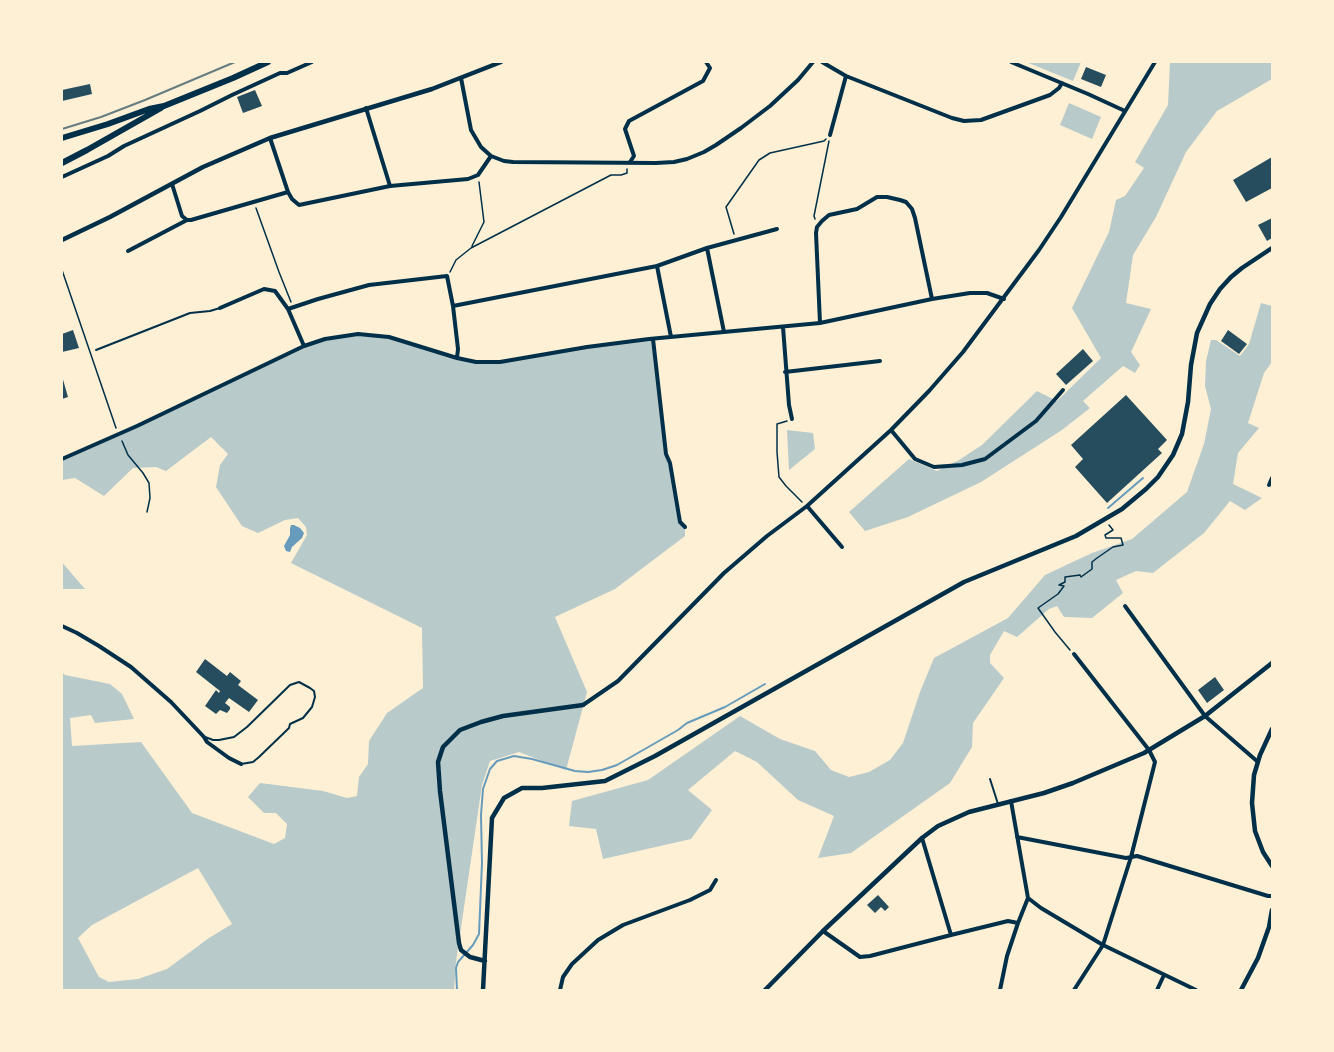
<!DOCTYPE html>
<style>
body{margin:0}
#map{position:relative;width:1334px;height:1052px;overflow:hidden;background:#fdf0d5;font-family:"Source Sans 3",sans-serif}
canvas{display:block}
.frame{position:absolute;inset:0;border:63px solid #fdf0d5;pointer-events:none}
</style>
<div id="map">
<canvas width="1334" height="1052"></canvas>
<div class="frame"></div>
</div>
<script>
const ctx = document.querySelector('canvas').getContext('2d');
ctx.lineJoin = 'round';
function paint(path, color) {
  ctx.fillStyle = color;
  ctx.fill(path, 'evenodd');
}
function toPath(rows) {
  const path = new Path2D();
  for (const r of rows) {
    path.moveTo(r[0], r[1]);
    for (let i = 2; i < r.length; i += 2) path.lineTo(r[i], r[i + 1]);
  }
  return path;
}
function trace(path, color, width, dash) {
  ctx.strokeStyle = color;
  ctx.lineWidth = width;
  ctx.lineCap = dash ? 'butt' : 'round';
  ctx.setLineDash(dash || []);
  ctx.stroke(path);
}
const green = toPath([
 [1026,62,1081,62,1073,81],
 [1170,62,1272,62,1272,79,1217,111,1186,152,1156,217,1133,255,1126,303,1151,309,1131,352,1140,365,1135,373,1123,366,1083,401,1090,408,1062,430,981,482,908,517,865,531,849,512,909,459,937,471,959,460,982,445,1037,391,1057,401,1101,358,1072,308,1109,232,1116,200,1125,196,1144,168,1135,162,1168,105],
 [1069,103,1101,117,1092,139,1060,125],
 [1261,303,1272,306,1272,362,1264,373,1248,423,1259,428,1238,453,1233,484,1262,498,1245,510,1230,501,1204,533,1153,573,1136,571,1116,580,1123,593,1092,618,1064,617,1057,606,1049,609,1017,637,1004,631,990,655,990,663,1004,678,973,723,972,747,950,783,851,853,818,858,834,816,798,800,757,762,735,751,688,790,712,810,691,839,603,859,596,829,569,826,572,801,648,780,740,716,780,739,815,751,831,770,849,777,869,772,890,760,903,743,920,692,934,658,1008,618,1045,575,1092,553,1132,539,1187,492,1204,444,1211,409,1205,386,1206,361,1211,340,1216,340,1240,356,1249,344],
 [358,334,389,337,457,358,491,362,653,339,666,454,670,463,680,522,685,527,685,536,615,589,555,617,587,692,566,770,519,752,490,761,482,785,456,962,454,990,62,990,62,672,65,675,110,684,122,694,134,719,95,723,91,715,70,718,72,746,141,742,192,813,274,844,285,838,287,824,276,813,264,813,248,797,260,783,323,791,347,798,357,796,359,777,368,764,369,741,387,713,423,688,422,628,291,563,307,535,306,527,298,518,285,520,258,533,242,526,216,487,220,465,228,454,211,437,166,471,156,467,133,468,104,496,75,478,62,480,62,459,304,346,325,339],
 [198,868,232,924,209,938,167,969,138,979,109,982,99,977,78,938,92,925],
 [787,430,813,433,815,449,789,470],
 [62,562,66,567,85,589,62,589]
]);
const water = toPath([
 [291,525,294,525,300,528,304,533,302,538,292,547,290,552,286,551,284,546,290,535,290,529]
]);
const stream = toPath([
 [1108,508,1143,478],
 [457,990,456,968,458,962,473,945,479,934,482,863,481,815,483,789,490,769,497,761,514,756,532,759,575,771,588,772,602,770,617,765,678,730,687,723,725,707,765,684]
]);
const building = toPath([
 [1086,67,1106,75,1101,87,1081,79],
 [90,84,92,94,62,101,62,90],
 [255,90,262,106,243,113,237,97],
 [1272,157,1272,188,1246,202,1233,180],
 [1272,218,1272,238,1267,241,1258,225],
 [73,330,79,348,62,352,62,334],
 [1228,330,1247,344,1239,354,1221,341],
 [1083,349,1093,361,1066,385,1056,374],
 [62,376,68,397,62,399],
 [1126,395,1167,440,1158,449,1162,453,1107,503,1075,467,1083,459,1071,445],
 [205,659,227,676,230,672,241,681,238,685,258,700,249,712,229,698,225,703,230,707,230,709,227,713,220,710,216,714,205,706,216,690,219,693,220,691,196,672],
 [1215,677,1224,690,1207,703,1198,690],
 [878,895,889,907,885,911,881,907,875,913,867,905]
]);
const path = toPath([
 [256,208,279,272,291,302],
 [815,219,814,216,829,141],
 [734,234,726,207,759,160,770,153,824,141,826,139],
 [472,246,484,222,479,182],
 [62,270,116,428],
 [450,272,456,260,471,248,611,175,621,175,627,173,627,169],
 [787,421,777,424,777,452,779,477,786,486,802,502],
 [122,441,128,455,143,473,149,483,150,498,147,512],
 [1070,650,1055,632,1038,608,1058,594,1064,586,1059,585,1065,582,1065,577,1080,575,1081,577,1092,569,1092,562,1097,558,1113,547,1123,545,1121,538,1106,538,1105,535,1113,530,1109,525]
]);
const service = toPath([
 [96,350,190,313,210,311,220,308],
 [205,737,213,740,219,740,234,737,247,727,290,685,299,682,310,688,314,691,315,697,312,707,303,718,290,724,289,728,259,757,253,762,241,764],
 [990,779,998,804]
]);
const minor = toPath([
 [822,62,846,76,952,118,964,121,981,120,1050,95,1059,88,1062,83],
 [1011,62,1088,94,1125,111],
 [461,78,471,130,481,147,491,156,504,161,513,162,656,163,674,162,687,159,704,152,716,145,741,128,770,106,798,80,813,62],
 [366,108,390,186],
 [830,135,846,76],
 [630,162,634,156,625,129,629,121,703,81,710,68,706,62],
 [62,177,108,156,124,146,200,111,232,95,280,73,287,73,312,62],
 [172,184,182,216,187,220,191,220,288,192,270,138],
 [288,192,292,199,299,205,390,186,468,179,478,175,491,156],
 [707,248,724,332],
 [128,251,187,220],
 [657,266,707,248,777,229],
 [453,306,657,266,671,337],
 [220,308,264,289,275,291,288,309,304,346],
 [288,309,318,299,369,285,447,276,453,306,458,349,457,358],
 [820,323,816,233,817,227,822,221,829,215,857,209,877,197,887,197,900,200,906,202,912,209,915,218,932,299],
 [783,327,789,405,792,419],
 [653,339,666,454,670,463,680,522,685,527],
 [785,372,880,361],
 [891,430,915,459,934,467,962,465,985,459,1036,421,1063,390],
 [62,459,137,426,304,346,325,339,358,334,389,337,457,358,476,362,500,362,587,347,649,339,820,323,932,299,970,293,987,293,1004,299],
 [1269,485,1272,478],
 [807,506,842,547],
 [1125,606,1205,716,1258,762],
 [62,626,77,633,99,646,131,667,171,702,204,737,207,742,229,758,241,764],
 [1074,654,1149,750,1155,762,1131,857,1103,945,1074,990],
 [583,705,618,681,724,573,767,536,807,506,891,430,929,391,963,352,1039,250,1061,217,1155,62],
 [1011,801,1028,898],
 [1017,837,1126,858,1137,856,1268,896,1272,896],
 [922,838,951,935],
 [823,931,860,957,870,956,951,935,1008,921,1018,923,1028,898,1041,908,1103,945,1196,990],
 [560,990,563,977,572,964,598,940,623,925,690,900,710,890,716,880],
 [1000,990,1007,956,1018,923],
 [1157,990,1164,975]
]);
const tertiary = toPath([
 [62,240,110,217,203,167,270,138,432,89,501,62],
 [1272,729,1260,755,1254,775,1252,803,1255,831,1263,852,1272,866],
 [485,961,470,957,461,950,459,943,440,791,438,762,443,747,460,730,481,722,503,716,583,705],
 [483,990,492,818,504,798,522,788,542,788,605,781,655,756,964,582,1076,536,1122,509,1146,489,1158,477,1173,455,1182,434,1188,402,1191,365,1197,333,1210,304,1220,289,1231,277,1242,268,1272,248],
 [765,990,823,931,922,838,938,826,969,812,1044,793,1073,783,1144,753,1205,716,1272,663],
 [1241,990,1258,958,1269,927,1272,910]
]);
const trunk = toPath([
 [62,138,108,124,149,109,164,106,233,78,268,62],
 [62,163,87,150,161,108]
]);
const rail = toPath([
 [62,129,101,117,145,100,235,62]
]);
paint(green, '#b9caca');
paint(water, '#669bbc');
trace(stream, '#669bbc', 2);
paint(building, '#264d5e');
trace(path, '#003049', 1.5);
trace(service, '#003049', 2);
trace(minor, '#003049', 4);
trace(tertiary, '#003049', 4.5);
trace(trunk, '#003049', 6);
trace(rail, '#657d81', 2);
</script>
